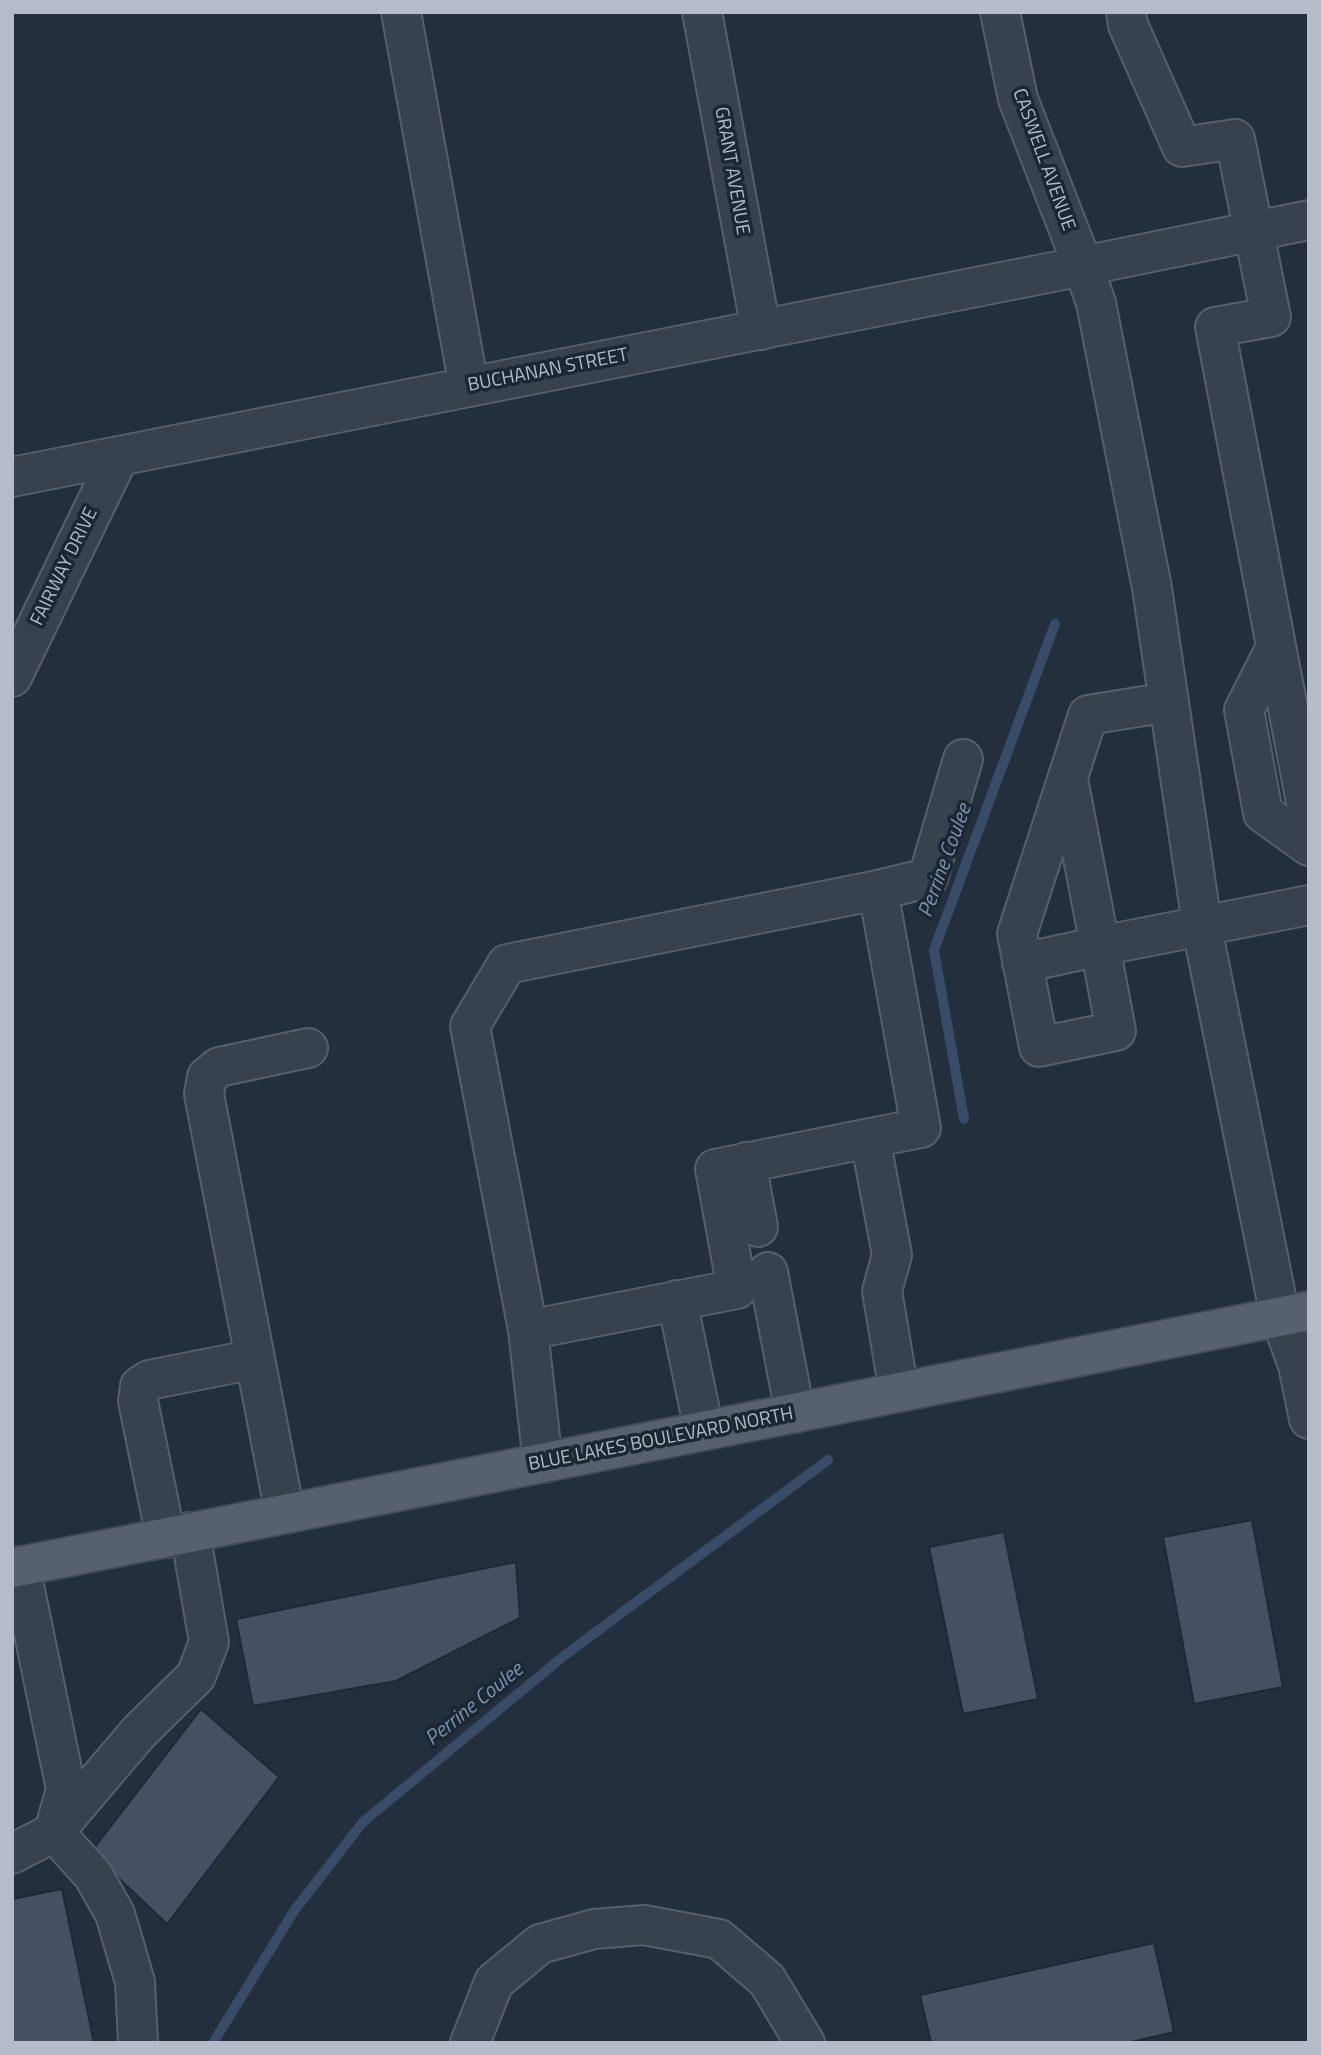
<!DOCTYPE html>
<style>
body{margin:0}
#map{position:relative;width:1321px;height:2055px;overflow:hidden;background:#242f3e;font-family:"Titillium Web",sans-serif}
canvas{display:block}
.frame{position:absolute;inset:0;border:14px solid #b4bcc9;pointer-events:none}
</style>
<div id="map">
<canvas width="1321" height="2055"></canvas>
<div class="frame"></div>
</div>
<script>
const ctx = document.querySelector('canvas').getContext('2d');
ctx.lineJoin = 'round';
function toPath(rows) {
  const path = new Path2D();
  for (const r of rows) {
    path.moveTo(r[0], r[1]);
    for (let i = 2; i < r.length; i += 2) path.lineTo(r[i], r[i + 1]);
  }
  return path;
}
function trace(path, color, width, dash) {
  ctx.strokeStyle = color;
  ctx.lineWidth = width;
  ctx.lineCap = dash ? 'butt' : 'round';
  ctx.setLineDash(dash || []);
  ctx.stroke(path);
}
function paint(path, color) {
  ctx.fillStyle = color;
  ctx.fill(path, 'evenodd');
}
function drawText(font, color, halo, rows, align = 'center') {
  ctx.font = font + ' "Titillium Web",sans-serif';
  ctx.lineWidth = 7;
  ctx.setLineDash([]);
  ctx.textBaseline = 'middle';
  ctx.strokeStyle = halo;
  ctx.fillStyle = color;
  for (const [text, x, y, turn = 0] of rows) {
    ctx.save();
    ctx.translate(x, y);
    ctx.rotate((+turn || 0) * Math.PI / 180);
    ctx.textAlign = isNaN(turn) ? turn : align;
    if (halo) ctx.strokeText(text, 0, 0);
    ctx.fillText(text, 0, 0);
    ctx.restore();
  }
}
const stream = toPath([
 [964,1119,934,950,1055,624],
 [213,2043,294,1911,363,1822,565,1655,828,1460]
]);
const building = toPath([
 [1252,1520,1283,1687,1194,1704,1163,1537,1252,1520],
 [1004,1532,1038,1699,963,1714,929,1547,1004,1532],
 [516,1562,520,1618,396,1681,253,1706,236,1619,516,1562],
 [201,1709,279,1777,167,1924,91,1852,201,1709],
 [62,1889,94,2043,12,2043,12,1899,62,1889],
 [1154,1943,1174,2032,1127,2043,931,2043,920,1995,1154,1943]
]);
const minor = toPath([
 [401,12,469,387],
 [702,12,761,330],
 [1000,12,1018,99,1083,266,1096,303,1152,588,1204,938,1280,1316,1298,1365,1309,1419],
 [1126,12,1128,25,1182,147,1235,139,1271,317,1215,327,1309,818],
 [12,477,1083,266,1309,220],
 [1276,647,1244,710,1263,813,1309,846],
 [12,677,119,456],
 [1169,702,1088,715,1017,934,1039,1047,1116,1031,1100,946,1309,905],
 [878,890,928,878,963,759],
 [1022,963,1100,946,1068,779],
 [870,1138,921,1128,878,890,507,964,470,1026,528,1330,737,1289,715,1169,870,1138,892,1255,882,1291,899,1392],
 [746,1162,758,1227],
 [768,1272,795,1413],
 [677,1300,704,1430],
 [528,1330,543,1463],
 [285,1514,204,1094,207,1077,219,1067,308,1048],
 [166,1538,138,1401,140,1386,149,1380,255,1359],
 [12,1854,54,1832,66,1789,20,1566],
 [138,2043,135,1982,115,1914,93,1875,54,1832,139,1732,196,1676,209,1642,190,1532],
 [470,2043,494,1982,540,1944,594,1929,644,1925,719,1939,767,1980,805,2043]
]);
const major = toPath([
 [12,1568,1309,1311]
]);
const streetNames = [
 ["CASWELL AVENUE",1043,160,70],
 ["GRANT AVENUE",731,171,80],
 ["BUCHANAN STREET",548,371,-11],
 ["FAIRWAY DRIVE",65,567,-64],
 ["BLUE LAKES BOULEVARD NORTH",661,1440,-11]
];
const waterNames = [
 ["Perrine Coulee",946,861,-70],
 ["Perrine Coulee",475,1705,-39]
];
trace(stream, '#394c67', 10);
paint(building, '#455162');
trace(building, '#1f2835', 2);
trace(minor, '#565f6c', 42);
trace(major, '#414a57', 42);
trace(minor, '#38414e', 38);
trace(major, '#56606e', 38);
drawText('19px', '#b4bcc9', '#1d2633', streetNames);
drawText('italic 21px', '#7c92b1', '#1d2633', waterNames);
</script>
